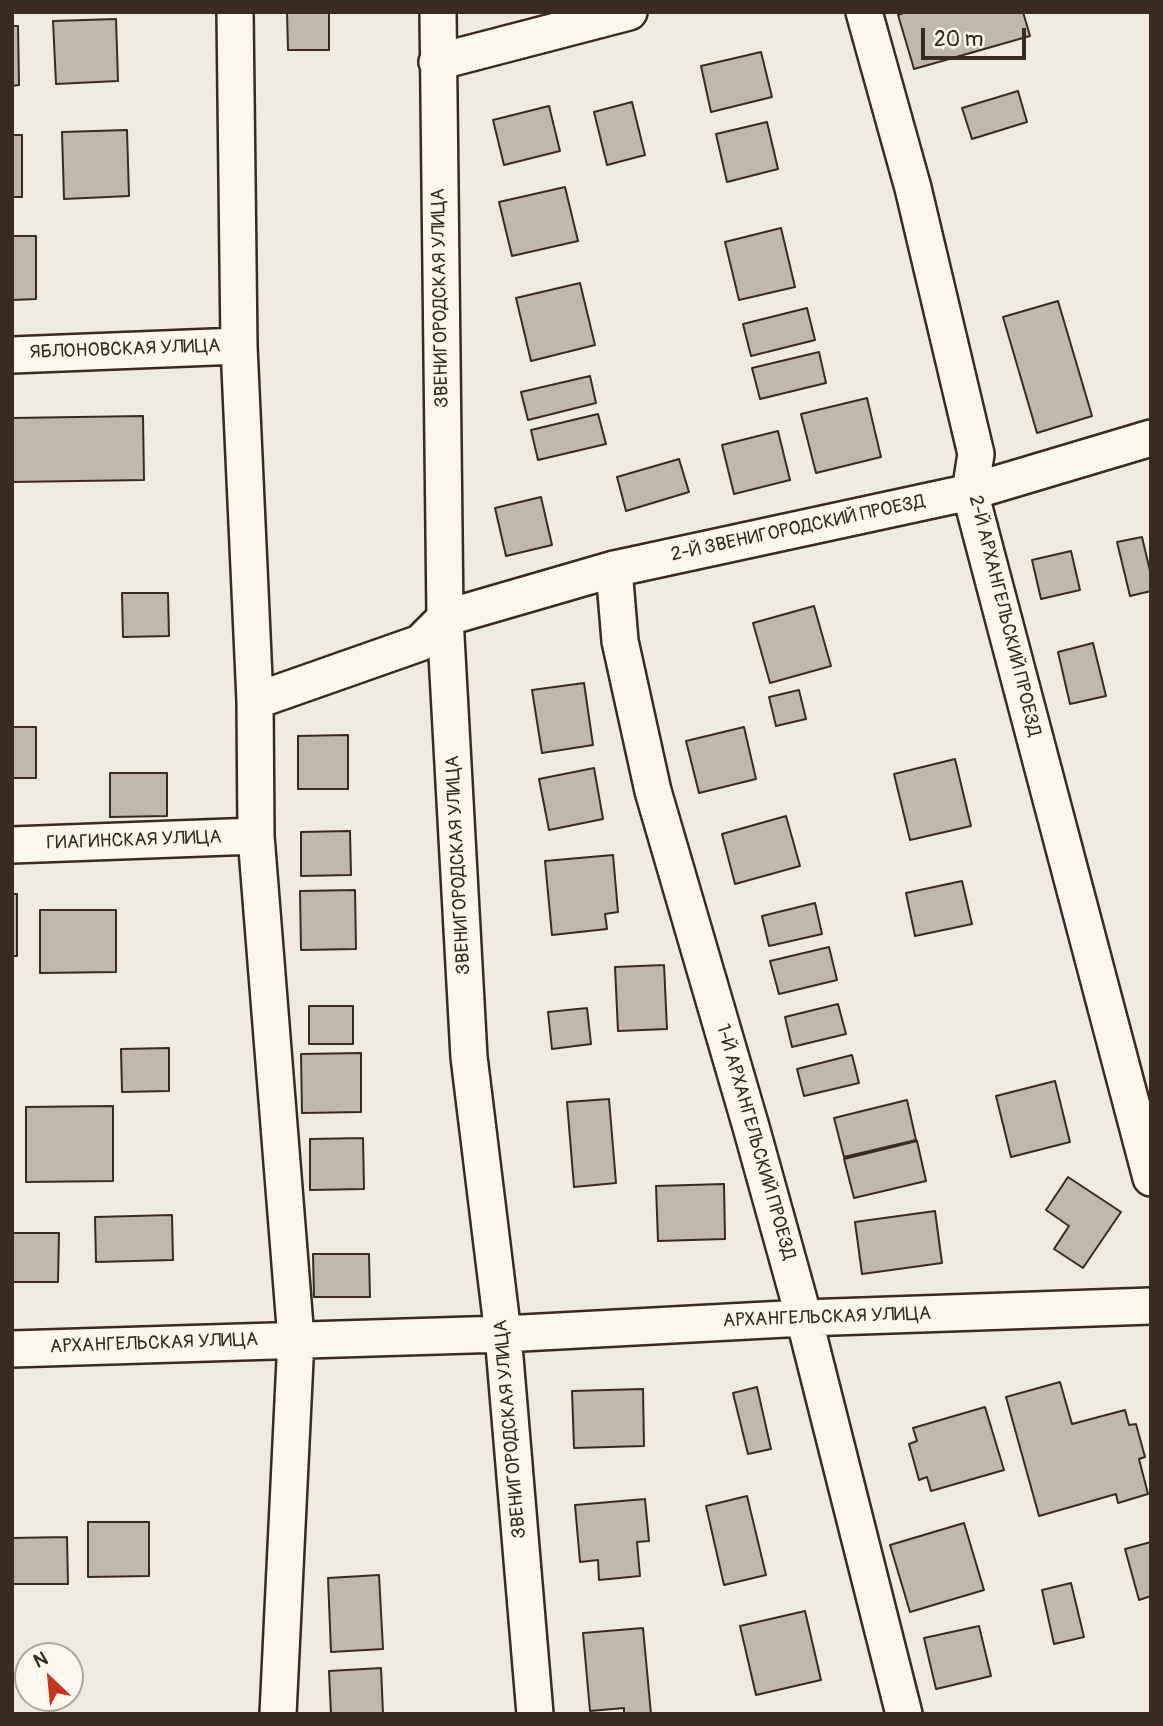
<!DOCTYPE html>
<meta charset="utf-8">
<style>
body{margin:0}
#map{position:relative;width:1163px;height:1726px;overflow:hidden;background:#f0ebe0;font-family:Pangolin,sans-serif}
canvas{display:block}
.frame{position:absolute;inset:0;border:14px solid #3b2a1e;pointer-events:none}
.north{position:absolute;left:14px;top:1642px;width:70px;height:70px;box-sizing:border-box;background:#fbf7ec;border:2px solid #aea59a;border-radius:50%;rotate:334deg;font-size:19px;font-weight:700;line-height:28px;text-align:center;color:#3b2a1e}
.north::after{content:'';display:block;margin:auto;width:24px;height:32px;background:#c8321e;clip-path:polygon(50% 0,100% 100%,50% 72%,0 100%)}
.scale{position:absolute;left:921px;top:28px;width:105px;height:32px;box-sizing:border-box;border:4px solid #3b2a1e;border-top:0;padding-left:9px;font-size:21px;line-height:24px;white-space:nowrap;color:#3b2a1e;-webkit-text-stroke:5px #fbf7ec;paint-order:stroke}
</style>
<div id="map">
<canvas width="1163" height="1726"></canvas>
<div class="frame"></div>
<div class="north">N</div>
<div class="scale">20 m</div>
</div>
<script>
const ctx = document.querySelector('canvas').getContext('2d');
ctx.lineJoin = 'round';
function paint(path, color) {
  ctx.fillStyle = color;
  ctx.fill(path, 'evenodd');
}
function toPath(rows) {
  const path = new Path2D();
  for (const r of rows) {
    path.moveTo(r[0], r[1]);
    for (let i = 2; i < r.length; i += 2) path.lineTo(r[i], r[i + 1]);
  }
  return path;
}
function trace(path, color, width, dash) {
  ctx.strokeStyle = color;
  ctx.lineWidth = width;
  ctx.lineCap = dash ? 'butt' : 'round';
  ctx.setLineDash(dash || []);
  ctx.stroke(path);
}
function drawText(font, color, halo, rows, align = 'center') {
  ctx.font = font + ' Pangolin,sans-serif';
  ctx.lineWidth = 7;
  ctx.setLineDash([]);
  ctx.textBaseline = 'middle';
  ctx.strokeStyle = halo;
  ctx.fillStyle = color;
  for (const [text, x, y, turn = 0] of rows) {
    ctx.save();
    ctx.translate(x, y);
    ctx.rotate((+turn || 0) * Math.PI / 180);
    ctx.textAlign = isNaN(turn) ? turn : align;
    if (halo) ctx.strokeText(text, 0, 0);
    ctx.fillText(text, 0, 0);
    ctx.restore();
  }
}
const building = toPath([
 [287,12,329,12,329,50,288,50,287,12],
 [906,12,1023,12,1030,36,914,69,898,15,906,12],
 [116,19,118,81,56,84,53,21,116,19],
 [12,26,18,26,19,85,12,86,12,26],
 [761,52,772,97,711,112,701,66,761,52],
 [1018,91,1027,122,972,139,962,108,1018,91],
 [632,102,645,155,607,165,594,112,632,102],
 [549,106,560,151,504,165,493,120,549,106],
 [767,122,778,169,727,182,716,134,767,122],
 [127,130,129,196,64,199,62,132,127,130],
 [12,135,22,135,22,197,12,197,12,135],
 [565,187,578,241,512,256,499,202,565,187],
 [781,228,795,287,739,300,725,242,781,228],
 [12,236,36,236,36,299,12,300,12,236],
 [580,283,595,345,531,361,516,298,580,283],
 [1058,301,1092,416,1037,433,1003,317,1058,301],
 [807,308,815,340,751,356,743,324,807,308],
 [819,352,826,383,760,399,752,368,819,352],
 [590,376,596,403,528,420,521,392,590,376],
 [867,398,881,457,816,473,801,414,867,398],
 [598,414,606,444,538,460,531,430,598,414],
 [143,416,144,480,12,482,12,418,143,416],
 [778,431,790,480,734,494,722,445,778,431],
 [679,459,689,492,626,511,617,477,679,459],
 [541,497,552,545,506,556,495,508,541,497],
 [1142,537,1151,575,1151,591,1130,596,1117,542,1142,537],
 [1071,551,1080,590,1041,599,1032,560,1071,551],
 [122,593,168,593,169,636,123,637,122,593],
 [814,606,831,666,770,683,753,623,814,606],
 [1093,643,1106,696,1070,704,1058,652,1093,643],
 [584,683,593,745,542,753,532,690,584,683],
 [799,690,806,719,776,726,769,697,799,690],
 [12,727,36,727,36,778,12,778,12,727],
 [744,727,756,779,699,793,686,741,744,727],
 [348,735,348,789,298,789,298,736,348,735],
 [955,759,971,826,910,840,894,774,955,759],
 [594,768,603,819,549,830,539,779,594,768],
 [110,773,167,773,167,816,110,817,110,773],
 [786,816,800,866,735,884,722,834,786,816],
 [350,831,351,875,301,876,301,832,350,831],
 [613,855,618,912,605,914,607,929,552,935,545,861,613,855],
 [962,881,972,924,915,936,906,893,962,881],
 [355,890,356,949,301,950,300,891,355,890],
 [12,894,17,894,17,956,12,956,12,894],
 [815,903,822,934,769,946,762,916,815,903],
 [40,910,116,910,116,972,40,973,40,910],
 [829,947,837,980,779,994,770,961,829,947],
 [664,965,667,1029,618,1031,615,967,664,965],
 [838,1004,846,1034,792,1047,785,1017,838,1004],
 [309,1006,353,1006,353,1044,309,1044,309,1006],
 [587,1008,591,1044,552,1049,548,1012,587,1008],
 [169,1048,169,1091,122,1092,121,1049,169,1048],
 [361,1053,361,1112,302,1113,301,1054,361,1053],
 [852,1055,859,1083,804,1096,797,1069,852,1055],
 [1055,1081,1070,1142,1011,1157,996,1096,1055,1081],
 [609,1099,616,1183,574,1187,567,1102,609,1099],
 [907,1100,916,1140,844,1157,834,1118,907,1100],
 [113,1106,113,1181,26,1182,26,1107,113,1106],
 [363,1138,364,1189,310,1190,310,1139,363,1138],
 [917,1141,926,1181,854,1198,844,1159,917,1141],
 [1068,1177,1121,1212,1083,1268,1054,1249,1069,1226,1046,1210,1068,1177],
 [724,1184,725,1239,658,1241,656,1186,724,1184],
 [935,1211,942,1263,862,1274,855,1222,935,1211],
 [172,1215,173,1260,96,1262,95,1217,172,1215],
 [12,1233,59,1233,58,1282,12,1282,12,1233],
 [313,1254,369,1254,370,1297,314,1297,313,1254],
 [1060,1382,1072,1424,1125,1410,1129,1425,1136,1424,1145,1457,1139,1459,1148,1494,1118,1503,1116,1494,1039,1516,1006,1397,1060,1382],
 [757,1387,771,1449,748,1454,733,1393,757,1387],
 [643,1389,644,1446,574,1448,572,1391,643,1389],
 [985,1407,1004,1470,931,1491,927,1477,919,1480,909,1444,917,1441,913,1428,985,1407],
 [747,1496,766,1575,724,1585,706,1506,747,1496],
 [645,1499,649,1541,637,1542,640,1576,599,1580,598,1560,580,1562,575,1505,645,1499],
 [88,1522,149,1522,149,1576,88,1577,88,1522],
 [964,1523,984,1590,910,1612,890,1545,964,1523],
 [67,1537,68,1584,12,1584,12,1538,67,1537],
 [1151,1542,1151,1596,1139,1600,1125,1549,1151,1542],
 [379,1575,383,1649,331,1652,328,1578,379,1575],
 [1071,1583,1084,1637,1054,1644,1042,1590,1071,1583],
 [805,1611,821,1680,756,1695,740,1626,805,1611],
 [979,1626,991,1676,936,1689,924,1638,979,1626],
 [643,1628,651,1714,624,1714,624,1708,590,1711,583,1633,643,1628],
 [381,1668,383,1714,331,1714,329,1671,381,1668]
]);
const minor = toPath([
 [235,12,239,346,255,701,256,836,296,1339,278,1714],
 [438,12,445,618,469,1057,503,1334,535,1714],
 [864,12,913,188,976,454,970,492,1151,1178],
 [437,62,629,12],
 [12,355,239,346],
 [614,569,620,641,653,791,751,1127,804,1318,904,1714],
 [255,701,420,643,445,618,614,569,970,492,1151,438],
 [12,845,256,836],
 [12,1349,503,1334,804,1318,1151,1306]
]);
const streetNames = [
 ["ЗВЕНИГОРОДСКАЯ УЛИЦА",441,298,-91],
 ["ЯБЛОНОВСКАЯ УЛИЦА",125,350,-2],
 ["2-Й ЗВЕНИГОРОДСКИЙ ПРОЕЗД",798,529,-12],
 ["2-Й АРХАНГЕЛЬСКИЙ ПРОЕЗД",1004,616,76],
 ["ГИАГИНСКАЯ УЛИЦА",134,841,-2],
 ["ЗВЕНИГОРОДСКАЯ УЛИЦА",459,865,-93],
 ["1-Й АРХАНГЕЛЬСКИЙ ПРОЕЗД",755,1142,74],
 ["АРХАНГЕЛЬСКАЯ УЛИЦА",827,1318,-2],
 ["АРХАНГЕЛЬСКАЯ УЛИЦА",154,1344,-2],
 ["ЗВЕНИГОРОДСКАЯ УЛИЦА",511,1429,-95]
];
paint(building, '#c0b8ad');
trace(building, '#3b2a1e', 2);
trace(minor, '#3b2a1e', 40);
trace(minor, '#fbf7ec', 35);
drawText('19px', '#3b2a1e', '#fbf7ec', streetNames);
</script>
